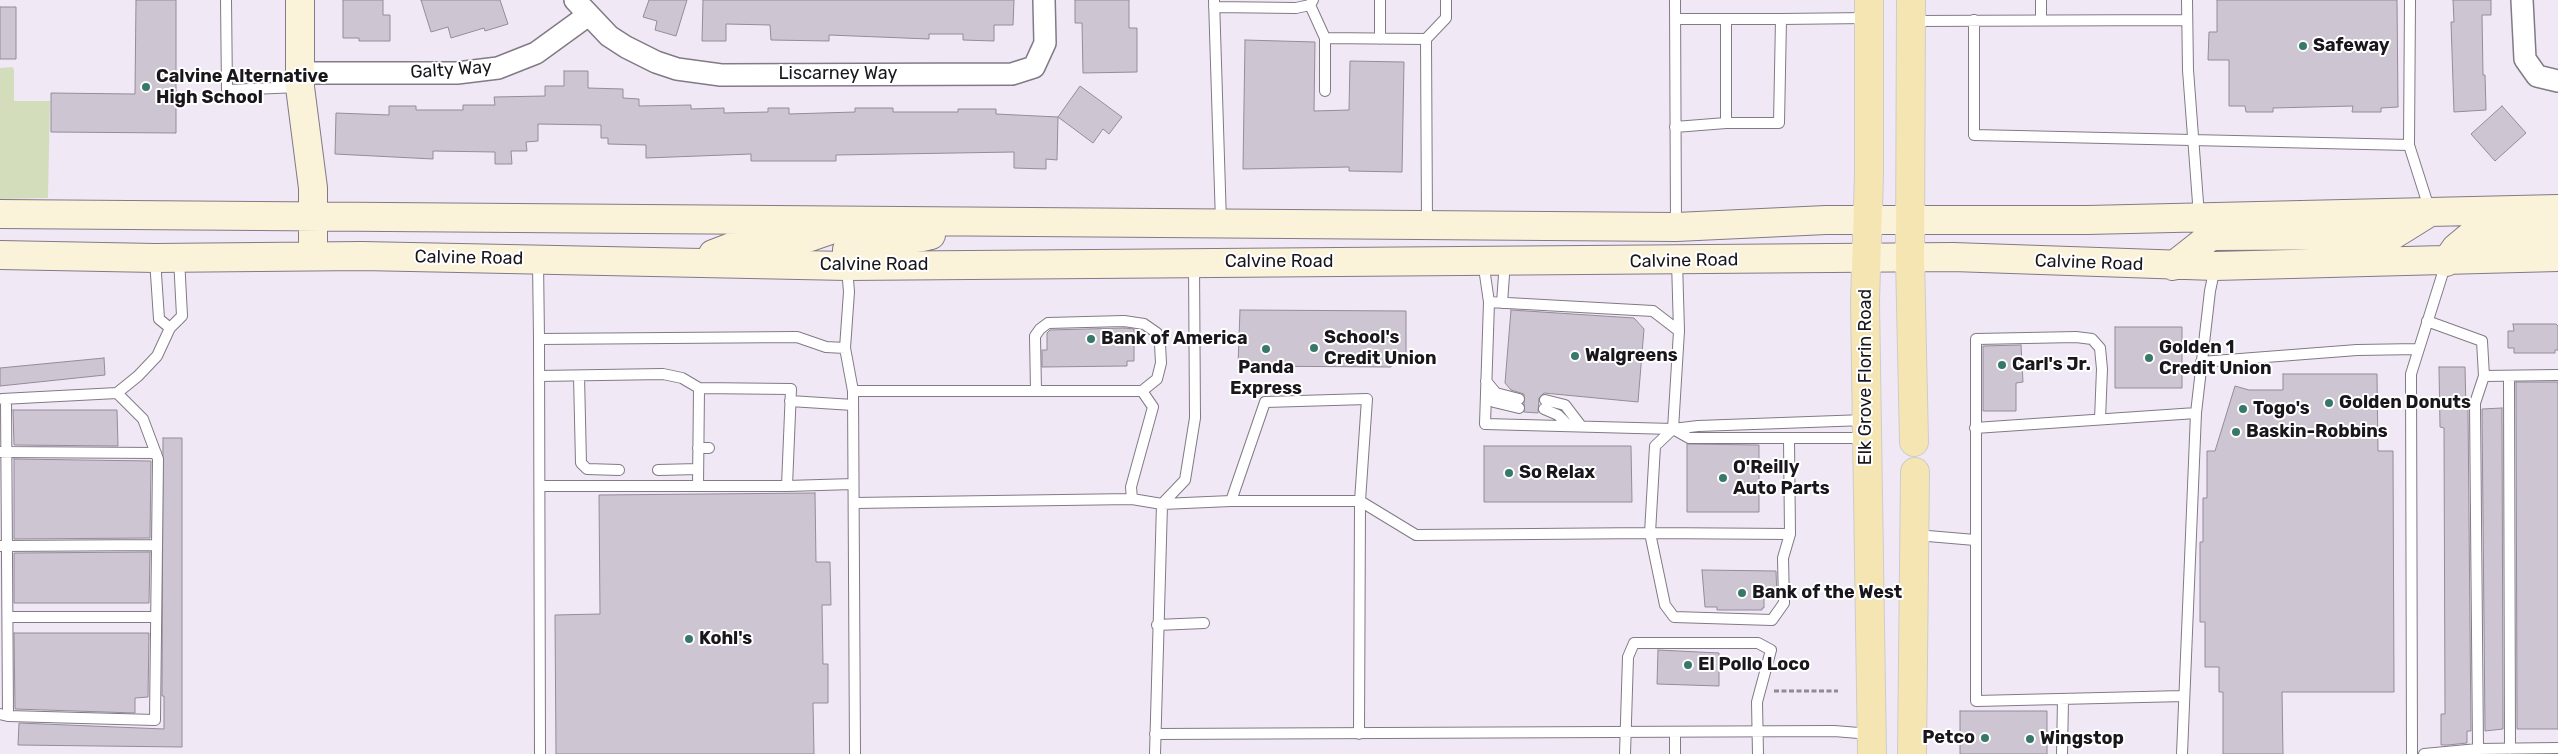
<!DOCTYPE html>
<style>
body{margin:0}
canvas{display:block;background:#f1e8f6}
</style>
<canvas width="2558" height="754"></canvas>
<script>
const ctx = document.querySelector('canvas').getContext('2d');
ctx.lineJoin = 'round';
function paint(path, color) {
  ctx.fillStyle = color;
  ctx.fill(path, 'evenodd');
}
function toPath(rows) {
  const path = new Path2D();
  for (const r of rows) {
    path.moveTo(r[0], r[1]);
    for (let i = 2; i < r.length; i += 2) path.lineTo(r[i], r[i + 1]);
  }
  return path;
}
function trace(path, color, width, dash) {
  ctx.strokeStyle = color;
  ctx.lineWidth = width;
  ctx.lineCap = dash ? 'butt' : 'round';
  ctx.setLineDash(dash || []);
  ctx.stroke(path);
}
function drawText(font, color, halo, rows, align = 'center') {
  ctx.font = font + ' Rubik,sans-serif';
  ctx.lineWidth = 4;
  ctx.setLineDash([]);
  ctx.textBaseline = 'middle';
  ctx.strokeStyle = halo;
  ctx.fillStyle = color;
  for (const [text, x, y, turn = 0] of rows) {
    ctx.save();
    ctx.translate(x, y);
    ctx.rotate((+turn || 0) * Math.PI / 180);
    ctx.textAlign = isNaN(turn) ? turn : align;
    if (halo) ctx.strokeText(text, 0, 0);
    ctx.fillText(text, 0, 0);
    ctx.restore();
  }
}
const green = toPath([
 [12,67,14,69,14,101,50,101,48,198,0,199,0,68]
]);
const building = toPath([
 [136,0,176,0,176,133,51,132,51,93,135,94,136,0],
 [343,0,383,0,383,15,390,15,390,41,359,41,359,38,343,38,343,0],
 [421,0,500,0,508,24,485,31,484,28,451,38,448,27,431,32,421,0],
 [649,0,687,0,676,36,655,30,657,21,643,17,649,0],
 [703,0,1014,0,1013,25,994,25,994,41,963,40,963,34,929,34,929,39,829,35,829,41,771,40,770,25,726,24,726,41,702,41,703,0],
 [1075,0,1129,0,1129,28,1137,28,1137,72,1083,73,1082,23,1075,23,1075,0],
 [2217,0,2397,0,2398,107,2381,108,2381,112,2352,112,2353,106,2273,108,2273,112,2246,112,2245,106,2229,106,2229,60,2208,60,2209,32,2217,32,2217,0],
 [2453,0,2491,0,2491,15,2482,15,2483,75,2485,75,2486,110,2454,112,2451,22,2454,22,2453,0],
 [0,7,16,7,16,59,0,59,0,7],
 [1245,40,1315,42,1314,111,1349,110,1350,61,1404,62,1402,172,1349,171,1349,167,1243,169,1245,40],
 [564,71,588,71,588,88,623,89,623,98,639,99,639,106,691,105,691,109,724,108,724,113,768,112,768,108,789,108,789,114,855,112,855,108,893,108,893,112,958,112,958,109,996,109,996,114,1058,117,1080,86,1122,117,1109,134,1103,129,1093,143,1058,117,1057,160,1046,159,1046,169,1014,168,1014,152,836,155,836,161,751,161,751,154,646,158,646,145,608,144,608,138,601,138,601,125,538,124,538,141,526,142,527,151,511,151,512,164,495,164,495,152,433,151,433,159,335,154,336,113,389,115,389,106,416,106,416,110,463,110,463,105,495,105,494,97,545,96,545,86,564,86,564,71],
 [2502,106,2526,133,2495,161,2471,134,2502,106],
 [1240,310,1406,311,1406,358,1391,358,1391,367,1238,366,1240,310],
 [1511,310,1634,318,1644,329,1638,402,1544,393,1539,398,1538,413,1524,412,1524,394,1511,390,1505,383,1511,310],
 [2513,324,2556,324,2558,326,2558,350,2555,350,2555,353,2514,353,2514,348,2508,348,2508,331,2514,331,2513,324],
 [2115,327,2182,327,2182,388,2115,388,2115,327],
 [1124,328,1134,329,1134,361,1127,361,1127,366,1042,367,1042,350,1047,350,1047,333,1050,330,1124,328],
 [2021,345,2023,382,2016,383,2016,411,1983,411,1983,346,2021,345],
 [104,358,105,375,0,386,0,368,104,358],
 [2439,367,2465,367,2466,409,2468,409,2471,731,2467,731,2467,743,2448,745,2441,745,2441,714,2445,714,2444,428,2440,427,2439,367],
 [2283,374,2377,374,2378,451,2393,451,2394,692,2282,692,2283,754,2223,754,2223,692,2219,692,2219,667,2205,667,2205,622,2200,622,2200,542,2203,542,2203,498,2207,498,2207,451,2215,451,2235,386,2249,390,2283,390,2283,374],
 [2516,382,2558,382,2558,729,2517,729,2516,382],
 [2502,408,2503,729,2485,731,2482,409,2502,408],
 [13,410,117,410,118,446,14,445,13,410],
 [163,438,182,438,182,747,18,745,19,723,164,729,164,696,162,696,163,438],
 [1687,444,1759,445,1759,512,1687,512,1687,444],
 [1484,446,1631,446,1632,502,1484,502,1484,446],
 [14,459,151,461,150,538,14,539,14,459],
 [815,493,816,562,830,562,831,605,822,605,823,664,828,664,828,703,813,703,814,754,556,754,555,615,600,614,599,495,815,493],
 [150,552,149,603,14,603,14,553,150,552],
 [1702,570,1776,571,1777,598,1764,598,1764,608,1762,608,1762,610,1717,610,1717,607,1705,607,1702,570],
 [14,633,149,633,148,697,135,698,135,713,15,709,14,633],
 [1658,650,1719,653,1719,686,1657,684,1658,650],
 [1960,711,2047,711,2047,754,1960,754,1960,711]
]);
const path = toPath([
 [1774,691,1838,691]
]);
const lane = toPath([
 [226,0,227,90,299,87],
 [1214,0,1221,222],
 [1675,0,1676,226],
 [2187,0,2188,70,2199,216],
 [2410,0,2409,145,2430,211],
 [1310,5,1325,38,1426,39,1427,224],
 [1214,7,1296,8,1310,5,1313,0],
 [1726,19,1781,19,1779,123,1726,123],
 [1781,19,1867,18],
 [1974,20,1974,135,2409,145],
 [2041,20,2041,0],
 [1913,21,2187,20],
 [1380,39,1380,0],
 [1426,39,1446,18,1446,0],
 [1325,91,1325,38],
 [1675,127,1726,123,1726,19,1675,19],
 [155,259,159,319,170,328],
 [538,261,539,339],
 [1483,261,1489,302,1485,424,1673,429,1679,331,1677,261],
 [1489,302,1653,311,1679,331],
 [1502,303,1505,261],
 [2427,321,2482,341,2484,376,2558,375],
 [845,348,853,391,855,754],
 [2201,362,2357,350,2418,349],
 [539,376,663,374,682,378,699,388],
 [579,376,581,463,587,469,619,470],
 [2484,376,2475,403,2478,749,2558,748],
 [2509,376,2510,749],
 [1486,381,1496,393,1519,399],
 [853,391,1142,391,1153,407,1131,487,1132,499,854,503],
 [1036,391,1035,336,1040,329,1048,323,1124,321,1144,324,1157,333,1160,344,1161,363,1157,379,1142,391],
 [1486,394,1494,402,1519,408],
 [2,399,117,393,138,376,157,356,170,328,182,316,179,258],
 [1545,400,1565,405,1581,426],
 [790,401,853,405],
 [1544,409,1558,415,1569,426],
 [2100,419,2102,369,2100,348,2092,339,2076,337,1976,339,1976,701,2184,696],
 [1975,428,2196,413,2210,291,2215,267],
 [1673,429,1689,438,1866,438],
 [1789,440,1790,534,1650,533,1665,605,1674,617,1772,620,1784,603,1783,558,1790,534],
 [698,448,709,448],
 [1,452,156,453],
 [658,470,698,469],
 [540,486,787,486,791,389,699,388,698,486],
 [787,486,853,484],
 [1132,499,1162,504,1231,501,1265,402,1367,399,1360,501,1231,501],
 [1360,501,1416,535,1650,533,1655,446,1673,429,1698,426,1865,420],
 [1916,535,1975,540],
 [0,546,157,545],
 [8,617,156,617],
 [1157,625,1204,623],
 [0,714,8,716,6,399],
 [8,716,155,720,158,459,143,419,117,393],
 [1155,734,1834,731,1871,734],
 [1359,734,1360,501],
 [540,754,539,339,797,337,826,347,845,348,849,292,847,267],
 [1155,754,1162,504,1185,480,1195,418,1194,264],
 [1625,754,1628,657,1634,643,1758,643,1771,650,1757,702,1758,754],
 [1675,754,1675,733],
 [2062,754,2063,699],
 [2182,754,2196,413],
 [2412,754,2411,374,2446,263],
 [2424,754,2478,749]
]);
const street = toPath([
 [575,0,609,36,626,47,656,62,677,69,721,75,1012,74,1034,67,1045,43,1044,0],
 [2522,0,2525,59,2537,76,2558,81],
 [300,73,457,73,498,68,536,53,587,16]
]);
const secondary = toPath([
 [300,0,300,87,313,188,313,256],
 [0,214,1676,227,1826,220,2087,220,2558,209],
 [713,254,734,246,810,237,836,228],
 [0,255,155,258,362,256,847,266,1953,257,2215,266,2558,257],
 [2446,262,2456,248,2468,238,2481,234,2558,233],
 [847,266,847,250,854,244,864,241,922,237,931,235],
 [2173,266,2211,236,2393,235,2430,212]
]);
const primary = toPath([
 [1869,0,1869,175,1865,301,1872,754],
 [1911,0,1910,258,1914,442],
 [1912,754,1915,472]
]);
const markers = [
 [2303,46,5,"#377868"],
 [146,87,5,"#377868"],
 [1091,339,5,"#377868"],
 [1314,348,5,"#377868"],
 [1266,349,5,"#377868"],
 [1575,356,5,"#377868"],
 [2149,358,5,"#377868"],
 [2002,365,5,"#377868"],
 [2329,403,5,"#377868"],
 [2243,409,5,"#377868"],
 [2236,432,5,"#377868"],
 [1509,473,5,"#377868"],
 [1723,478,5,"#377868"],
 [1742,593,5,"#377868"],
 [689,639,5,"#377868"],
 [1688,665,5,"#377868"],
 [1985,738,5,"#377868"],
 [2030,739,5,"#377868"]
];
const poiNames = [
 ["Safeway",2313,46],
 ["Calvine Alternative",156,77],
 ["High School",156,98],
 ["School's",1324,338],
 ["Credit Union",1324,359],
 ["Bank of America",1101,339],
 ["Golden 1",2159,348],
 ["Credit Union",2159,369],
 ["Walgreens",1585,356],
 ["Carl's Jr.",2012,365],
 ["Panda",1266,368,"center"],
 ["Express",1266,389,"center"],
 ["Golden Donuts",2339,403],
 ["Togo's",2253,409],
 ["Baskin-Robbins",2246,432],
 ["O'Reilly",1733,468],
 ["Auto Parts",1733,489],
 ["So Relax",1519,473],
 ["Bank of the West",1752,593],
 ["Kohl's",699,639],
 ["El Pollo Loco",1698,665],
 ["Petco",1975,738,"right"],
 ["Wingstop",2040,739]
];
const streetNames = [
 ["Galty Way",451,70,-4],
 ["Liscarney Way",838,74],
 ["Calvine Road",469,258,1],
 ["Calvine Road",1684,261,-1],
 ["Calvine Road",1279,262],
 ["Calvine Road",2089,263,2],
 ["Calvine Road",874,265],
 ["Elk Grove Florin Road",1866,377,-90]
];
paint(green, '#d3ddbb');
paint(building, '#cdc5d2');
trace(building, '#948c99', 1);
trace(lane, '#827a86', 12);
trace(street, '#827a86', 24);
trace(secondary, '#827a86', 30);
trace(primary, '#cdcccd', 30);
trace(path, '#8f8993', 3, [5, 2.5]);
trace(lane, '#fff', 10);
trace(street, '#fff', 21);
trace(secondary, '#faf2d9', 28);
trace(primary, '#f5e5b2', 28);
for (const [x, y, r, color] of markers) {
  const dot = new Path2D();
  dot.arc(x, y, r, 0, 2 * Math.PI);
  ctx.fillStyle = color;
  ctx.fill(dot);
  trace(dot, '#fff', 2);
}
drawText('bold 18px', '#1a171c', '#fff', poiNames, 'left');
drawText('18px', '#1a171c', '#fff', streetNames);
</script>
